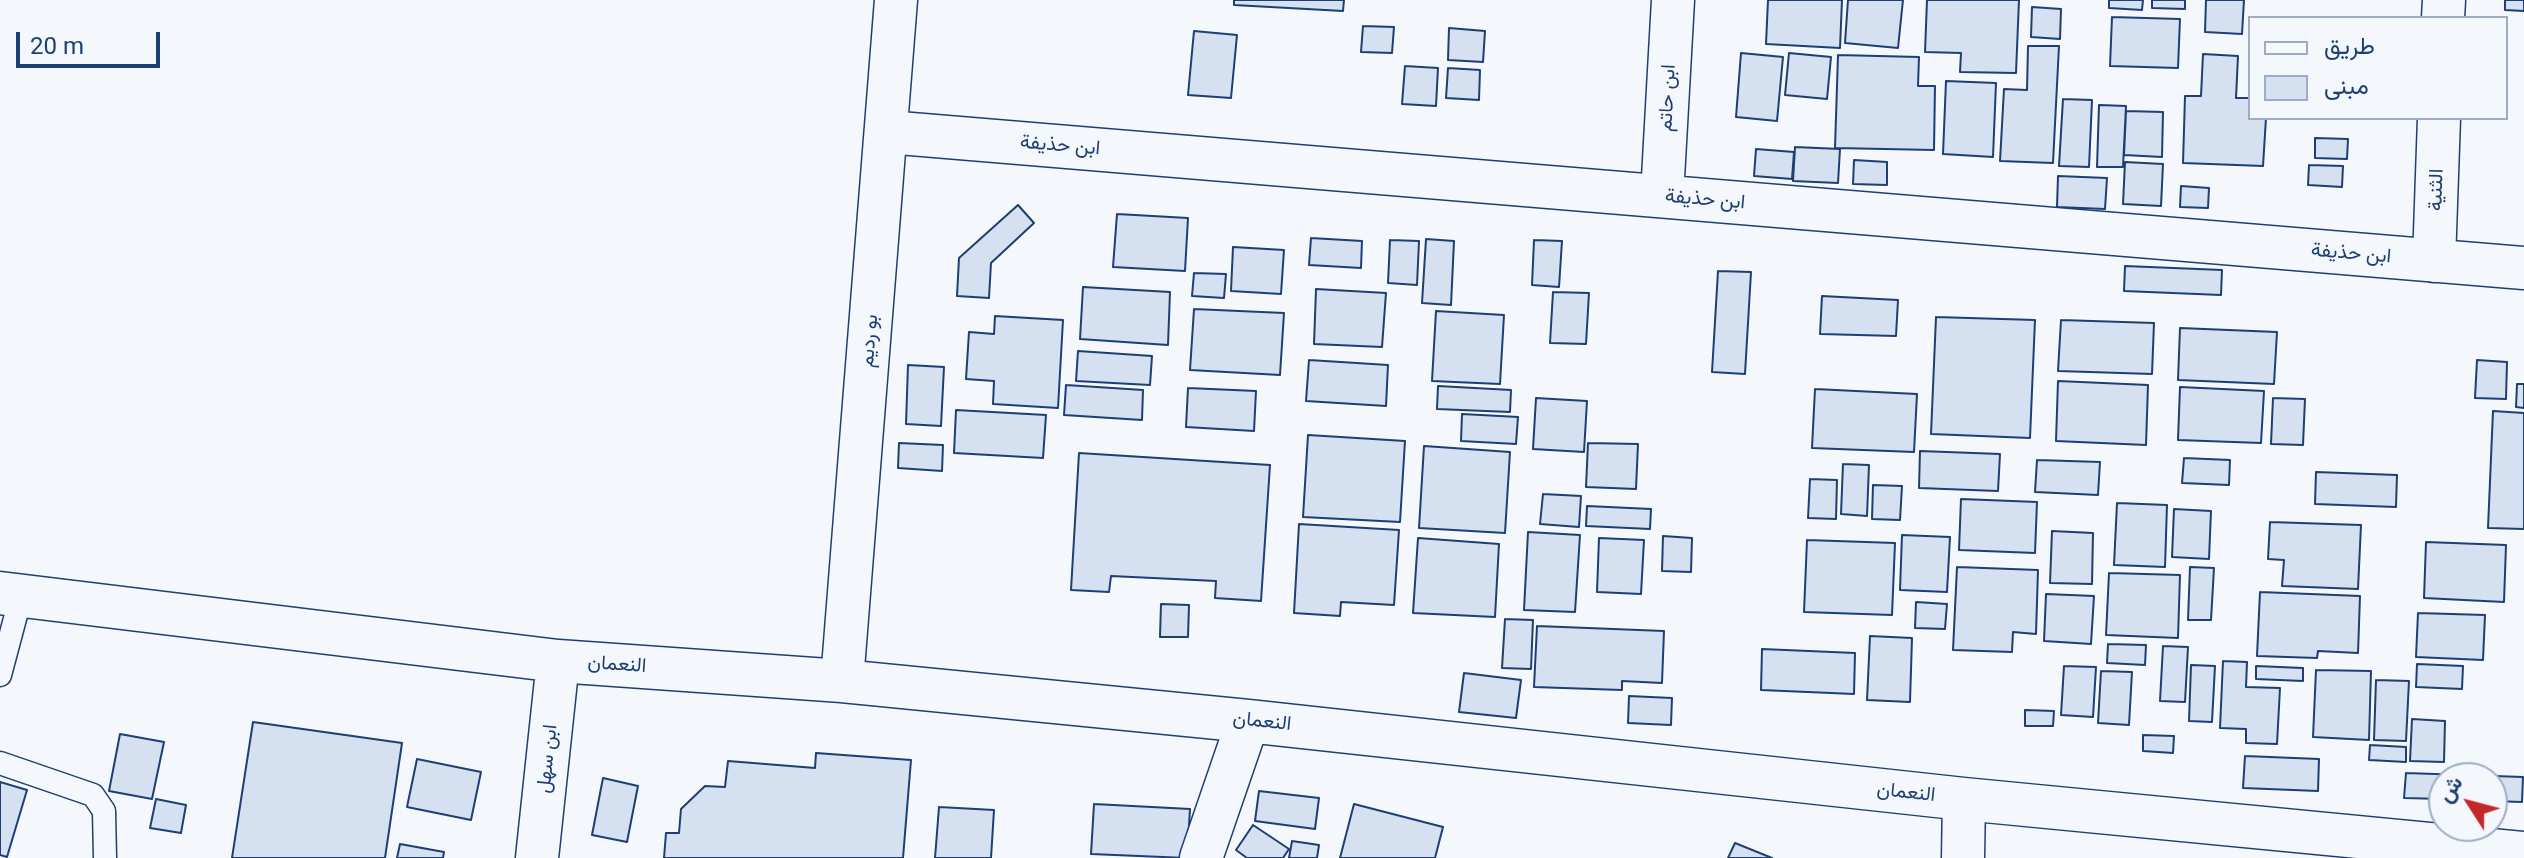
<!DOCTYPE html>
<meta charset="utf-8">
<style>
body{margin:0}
#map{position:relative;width:2524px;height:858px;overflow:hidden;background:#f4f7fb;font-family:Roboto,Vazirmatn,sans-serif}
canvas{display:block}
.legend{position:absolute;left:2248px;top:16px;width:260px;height:104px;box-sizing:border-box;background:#f4f7fb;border:2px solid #9eadc5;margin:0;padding:10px 14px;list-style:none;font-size:24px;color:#1d3f73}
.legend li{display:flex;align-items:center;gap:16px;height:40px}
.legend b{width:40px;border:2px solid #9eadc5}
.north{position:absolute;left:2428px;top:762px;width:80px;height:80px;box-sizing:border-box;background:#f4f7fb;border:2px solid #9eadc5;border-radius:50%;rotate:306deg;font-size:22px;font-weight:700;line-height:32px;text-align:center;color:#1d3f73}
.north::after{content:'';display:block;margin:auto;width:28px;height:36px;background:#c62828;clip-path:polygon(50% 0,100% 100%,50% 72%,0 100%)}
.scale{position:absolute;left:16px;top:32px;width:144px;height:36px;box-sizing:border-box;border:4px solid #1d3f73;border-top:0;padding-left:10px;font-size:24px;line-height:28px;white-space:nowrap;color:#1d3f73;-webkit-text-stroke:6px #f4f7fb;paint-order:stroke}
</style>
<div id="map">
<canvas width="2524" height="858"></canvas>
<ul class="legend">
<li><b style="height:10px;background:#f4f7fb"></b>طريق</li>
<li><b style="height:22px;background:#d5e0f0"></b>مبنى</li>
</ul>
<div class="north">ش</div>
<div class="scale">20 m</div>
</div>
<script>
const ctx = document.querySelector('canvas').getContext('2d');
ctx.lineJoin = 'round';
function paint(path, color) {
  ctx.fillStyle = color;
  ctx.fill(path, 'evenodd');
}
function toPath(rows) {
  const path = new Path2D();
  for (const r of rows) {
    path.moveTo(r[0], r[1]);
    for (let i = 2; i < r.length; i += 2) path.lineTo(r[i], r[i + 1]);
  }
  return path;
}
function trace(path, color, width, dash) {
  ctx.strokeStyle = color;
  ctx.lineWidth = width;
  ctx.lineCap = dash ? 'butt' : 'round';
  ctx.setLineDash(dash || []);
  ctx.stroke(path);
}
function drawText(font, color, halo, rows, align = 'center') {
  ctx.font = font + ' Roboto,Vazirmatn,sans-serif';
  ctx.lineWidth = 6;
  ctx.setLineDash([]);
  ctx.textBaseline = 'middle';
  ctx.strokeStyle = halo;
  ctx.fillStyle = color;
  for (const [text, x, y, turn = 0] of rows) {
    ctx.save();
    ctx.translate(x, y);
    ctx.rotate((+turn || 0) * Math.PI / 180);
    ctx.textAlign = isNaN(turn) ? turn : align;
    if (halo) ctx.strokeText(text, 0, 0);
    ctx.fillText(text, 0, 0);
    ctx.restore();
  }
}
const building = toPath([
 [1234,0,1344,0,1343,11,1234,5,1234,0],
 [1768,0,1842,0,1840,48,1766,44,1768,0],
 [1848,0,1903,0,1898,48,1845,43,1848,0],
 [1927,0,2019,0,2016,73,1960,72,1961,53,1925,52,1927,0],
 [2109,0,2143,0,2142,10,2109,8,2109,0],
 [2152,0,2185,0,2185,9,2152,8,2152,0],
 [2206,0,2244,0,2242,34,2205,32,2206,0],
 [2505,0,2524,0,2524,11,2505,10,2505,0],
 [2032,7,2061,9,2060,39,2031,37,2032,7],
 [2112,17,2180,19,2178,68,2110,66,2112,17],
 [1363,26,1394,27,1392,53,1361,52,1363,26],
 [1449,28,1485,31,1483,62,1448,60,1449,28],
 [1194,31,1237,35,1231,98,1188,95,1194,31],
 [2028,46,2059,46,2053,163,2000,161,2004,89,2027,90,2028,46],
 [1741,53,1783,57,1777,121,1736,117,1741,53],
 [1789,53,1831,57,1827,99,1785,95,1789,53],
 [2203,54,2238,56,2236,98,2250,98,2250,118,2266,118,2263,166,2183,163,2185,96,2201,96,2203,54],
 [1838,55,1919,57,1918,86,1935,86,1934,150,1835,148,1838,55],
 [1405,66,1438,68,1436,106,1402,104,1405,66],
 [1448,68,1480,70,1479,100,1446,98,1448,68],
 [1946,81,1996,83,1993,157,1943,154,1946,81],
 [2063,99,2092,100,2089,167,2059,166,2063,99],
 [2099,105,2126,106,2123,167,2097,167,2099,105],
 [2126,111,2163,112,2162,157,2124,155,2126,111],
 [2315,138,2348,139,2347,159,2315,158,2315,138],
 [1795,147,1840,149,1838,183,1793,181,1795,147],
 [1756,149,1794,152,1792,179,1754,176,1756,149],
 [1854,160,1887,162,1887,185,1853,184,1854,160],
 [2125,162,2163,164,2161,206,2123,204,2125,162],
 [2309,165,2343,166,2342,187,2308,185,2309,165],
 [2058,176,2107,178,2105,209,2057,207,2058,176],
 [2181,186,2209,188,2208,208,2180,207,2181,186],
 [1018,205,1034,223,991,263,989,298,957,296,959,258,1018,205],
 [1117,214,1188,218,1185,271,1113,267,1117,214],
 [1311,238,1362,241,1361,268,1309,265,1311,238],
 [1426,239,1454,241,1451,305,1422,303,1426,239],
 [1390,240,1419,241,1417,285,1388,283,1390,240],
 [1534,240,1562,241,1559,287,1532,285,1534,240],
 [1233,247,1284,250,1281,294,1231,291,1233,247],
 [2125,266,2222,270,2221,295,2124,291,2125,266],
 [1718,271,1751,272,1745,374,1712,372,1718,271],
 [1194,273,1226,274,1224,298,1192,296,1194,273],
 [1083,287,1170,292,1168,345,1080,339,1083,287],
 [1316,289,1386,293,1382,347,1314,344,1316,289],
 [1553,292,1589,293,1586,344,1550,343,1553,292],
 [1822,296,1898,300,1896,336,1820,334,1822,296],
 [1194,309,1284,313,1280,375,1190,370,1194,309],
 [1436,311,1504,315,1500,384,1432,381,1436,311],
 [995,316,1063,320,1058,408,993,404,994,381,966,379,969,332,994,334,995,316],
 [1936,317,2035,320,2030,438,1931,434,1936,317],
 [2061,320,2154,323,2152,374,2058,371,2061,320],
 [2180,328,2277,332,2274,384,2178,380,2180,328],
 [1078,351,1152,356,1150,385,1076,381,1078,351],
 [1309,360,1388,365,1386,406,1306,401,1309,360],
 [2477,360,2507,362,2506,399,2475,398,2477,360],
 [908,365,944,367,941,426,906,424,908,365],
 [2058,381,2148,385,2146,445,2056,441,2058,381],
 [2517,384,2524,384,2524,408,2516,407,2517,384],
 [1066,385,1143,390,1142,420,1064,415,1066,385],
 [1438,386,1511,390,1510,412,1437,409,1438,386],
 [2180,387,2264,391,2261,443,2178,440,2180,387],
 [1188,388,1256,391,1254,431,1186,427,1188,388],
 [1815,389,1917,394,1914,452,1812,448,1815,389],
 [1536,398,1587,401,1584,452,1533,449,1536,398],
 [2273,398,2305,399,2303,445,2271,444,2273,398],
 [956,410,1046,415,1043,458,954,453,956,410],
 [2493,411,2524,413,2524,529,2488,528,2493,411],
 [1462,414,1518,417,1516,444,1461,441,1462,414],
 [1308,435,1405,441,1400,522,1303,517,1308,435],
 [899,443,943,445,942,471,898,468,899,443],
 [1588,443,1638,444,1636,489,1586,487,1588,443],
 [1424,446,1510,452,1505,533,1419,528,1424,446],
 [1920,451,2000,454,1998,491,1919,488,1920,451],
 [1079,453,1270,465,1261,601,1215,598,1216,581,1111,576,1109,592,1071,590,1079,453],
 [2184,458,2230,460,2229,485,2182,483,2184,458],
 [2037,460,2100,462,2098,495,2035,492,2037,460],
 [1843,464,1869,465,1867,516,1841,514,1843,464],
 [2316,472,2397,475,2396,507,2315,504,2316,472],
 [1810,479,1837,480,1836,519,1808,518,1810,479],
 [1873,485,1902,486,1900,520,1872,519,1873,485],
 [1543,494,1581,496,1579,527,1540,524,1543,494],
 [1961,499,2037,502,2035,553,1959,550,1961,499],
 [2117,503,2167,505,2165,567,2114,565,2117,503],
 [1587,506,1651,509,1650,529,1586,526,1587,506],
 [2174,509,2211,511,2209,559,2172,557,2174,509],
 [2270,522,2361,525,2358,589,2282,586,2284,560,2268,559,2270,522],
 [1299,524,1399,530,1394,605,1341,602,1340,616,1294,613,1299,524],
 [2052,531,2093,533,2092,584,2050,583,2052,531],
 [1528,532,1580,535,1575,612,1524,610,1528,532],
 [1902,535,1950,537,1947,592,1900,590,1902,535],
 [1663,536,1692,538,1691,572,1662,571,1663,536],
 [1418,538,1499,544,1495,617,1413,613,1418,538],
 [1599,538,1644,540,1641,594,1597,592,1599,538],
 [1807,540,1895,543,1892,615,1804,612,1807,540],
 [2426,542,2506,545,2504,602,2424,598,2426,542],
 [1957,567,2038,570,2036,634,2013,632,2012,652,1953,650,1957,567],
 [2190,567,2214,568,2211,620,2188,620,2190,567],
 [2109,573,2180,575,2178,638,2106,635,2109,573],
 [2260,592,2360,596,2358,653,2318,651,2317,658,2257,656,2260,592],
 [2046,594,2094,596,2091,644,2044,641,2046,594],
 [1916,602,1947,604,1945,629,1915,628,1916,602],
 [1161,604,1189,605,1188,637,1160,637,1161,604],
 [2418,613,2485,615,2483,660,2416,657,2418,613],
 [1505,619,1533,620,1531,669,1502,668,1505,619],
 [1537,626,1664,631,1662,683,1622,681,1622,690,1534,687,1537,626],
 [1870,636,1912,638,1910,702,1867,700,1870,636],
 [2108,644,2146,645,2145,665,2107,663,2108,644],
 [2163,646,2188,647,2185,702,2160,701,2163,646],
 [1762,649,1855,653,1854,694,1761,690,1762,649],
 [2223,661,2247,662,2246,687,2280,688,2277,744,2246,743,2246,729,2220,728,2223,661],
 [2417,664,2463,666,2462,689,2416,687,2417,664],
 [2191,665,2215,666,2212,722,2189,721,2191,665],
 [2064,666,2096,667,2093,717,2061,715,2064,666],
 [2256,666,2303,668,2303,681,2256,679,2256,666],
 [2316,670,2371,671,2369,740,2313,737,2316,670],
 [2101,671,2132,672,2129,725,2098,723,2101,671],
 [1464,673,1521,680,1516,718,1459,712,1464,673],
 [2376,680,2409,681,2406,741,2374,740,2376,680],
 [1629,696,1672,698,1671,725,1628,723,1629,696],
 [2025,710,2054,711,2053,726,2025,726,2025,710],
 [2412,719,2445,721,2444,762,2410,761,2412,719],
 [253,722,402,743,385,858,232,858,253,722],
 [120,734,164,742,152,799,109,791,120,734],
 [2143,735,2174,736,2173,753,2143,751,2143,735],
 [2370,745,2406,747,2406,762,2369,760,2370,745],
 [816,753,911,760,903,858,664,858,666,833,679,833,681,809,705,786,725,787,728,761,815,768,816,753],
 [2245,756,2319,759,2318,791,2243,788,2245,756],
 [417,759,481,772,471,820,407,807,417,759],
 [2406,773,2523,777,2522,802,2492,801,2492,778,2444,778,2444,799,2404,798,2406,773],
 [603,778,638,786,627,842,592,835,603,778],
 [0,782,27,790,7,857,0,855,0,782],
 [1259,791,1319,798,1315,829,1255,821,1259,791],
 [156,799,186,805,181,833,150,828,156,799],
 [1094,804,1190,809,1187,858,1091,854,1094,804],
 [1354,804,1443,827,1435,858,1340,858,1354,804],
 [939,807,994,810,991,858,935,858,939,807],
 [1253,825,1289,849,1283,858,1247,858,1236,850,1253,825],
 [1292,841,1319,845,1317,858,1289,858,1292,841],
 [1735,843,1772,858,1728,858,1735,843],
 [400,844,444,852,443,858,397,858,400,844]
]);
const service = toPath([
 [0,675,21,596],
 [0,763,93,795,104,811,105,858]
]);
const minor = toPath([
 [2443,18,2444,0],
 [887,132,2524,268],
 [1662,196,1673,0],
 [2434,261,2439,118],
 [0,593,558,661,842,681,1248,721,1964,799,2524,853],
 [842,681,896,0],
 [537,858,558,661],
 [1201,858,1248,721],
 [1963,858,1964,799]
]);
const streetNames = [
 ["ابن حاتم",1668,98,-87],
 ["ابن حذيفة",1060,146,5],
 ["الثنية",2437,190,-88],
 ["ابن حذيفة",1705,200,5],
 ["ابن حذيفة",2351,254,5],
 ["بو رديم",870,341,-85],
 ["النعمان",617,665,4],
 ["النعمان",1262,722,6],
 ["ابن سهل",548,759,-84],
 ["النعمان",1906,793,6]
];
paint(building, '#d5e0f0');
trace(building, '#1d3f73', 2);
trace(service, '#1d3f73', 25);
trace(minor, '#1d3f73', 45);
trace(service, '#f4f7fb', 22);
trace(minor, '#f4f7fb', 42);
drawText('20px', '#1d3f73', '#f4f7fb', streetNames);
</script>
